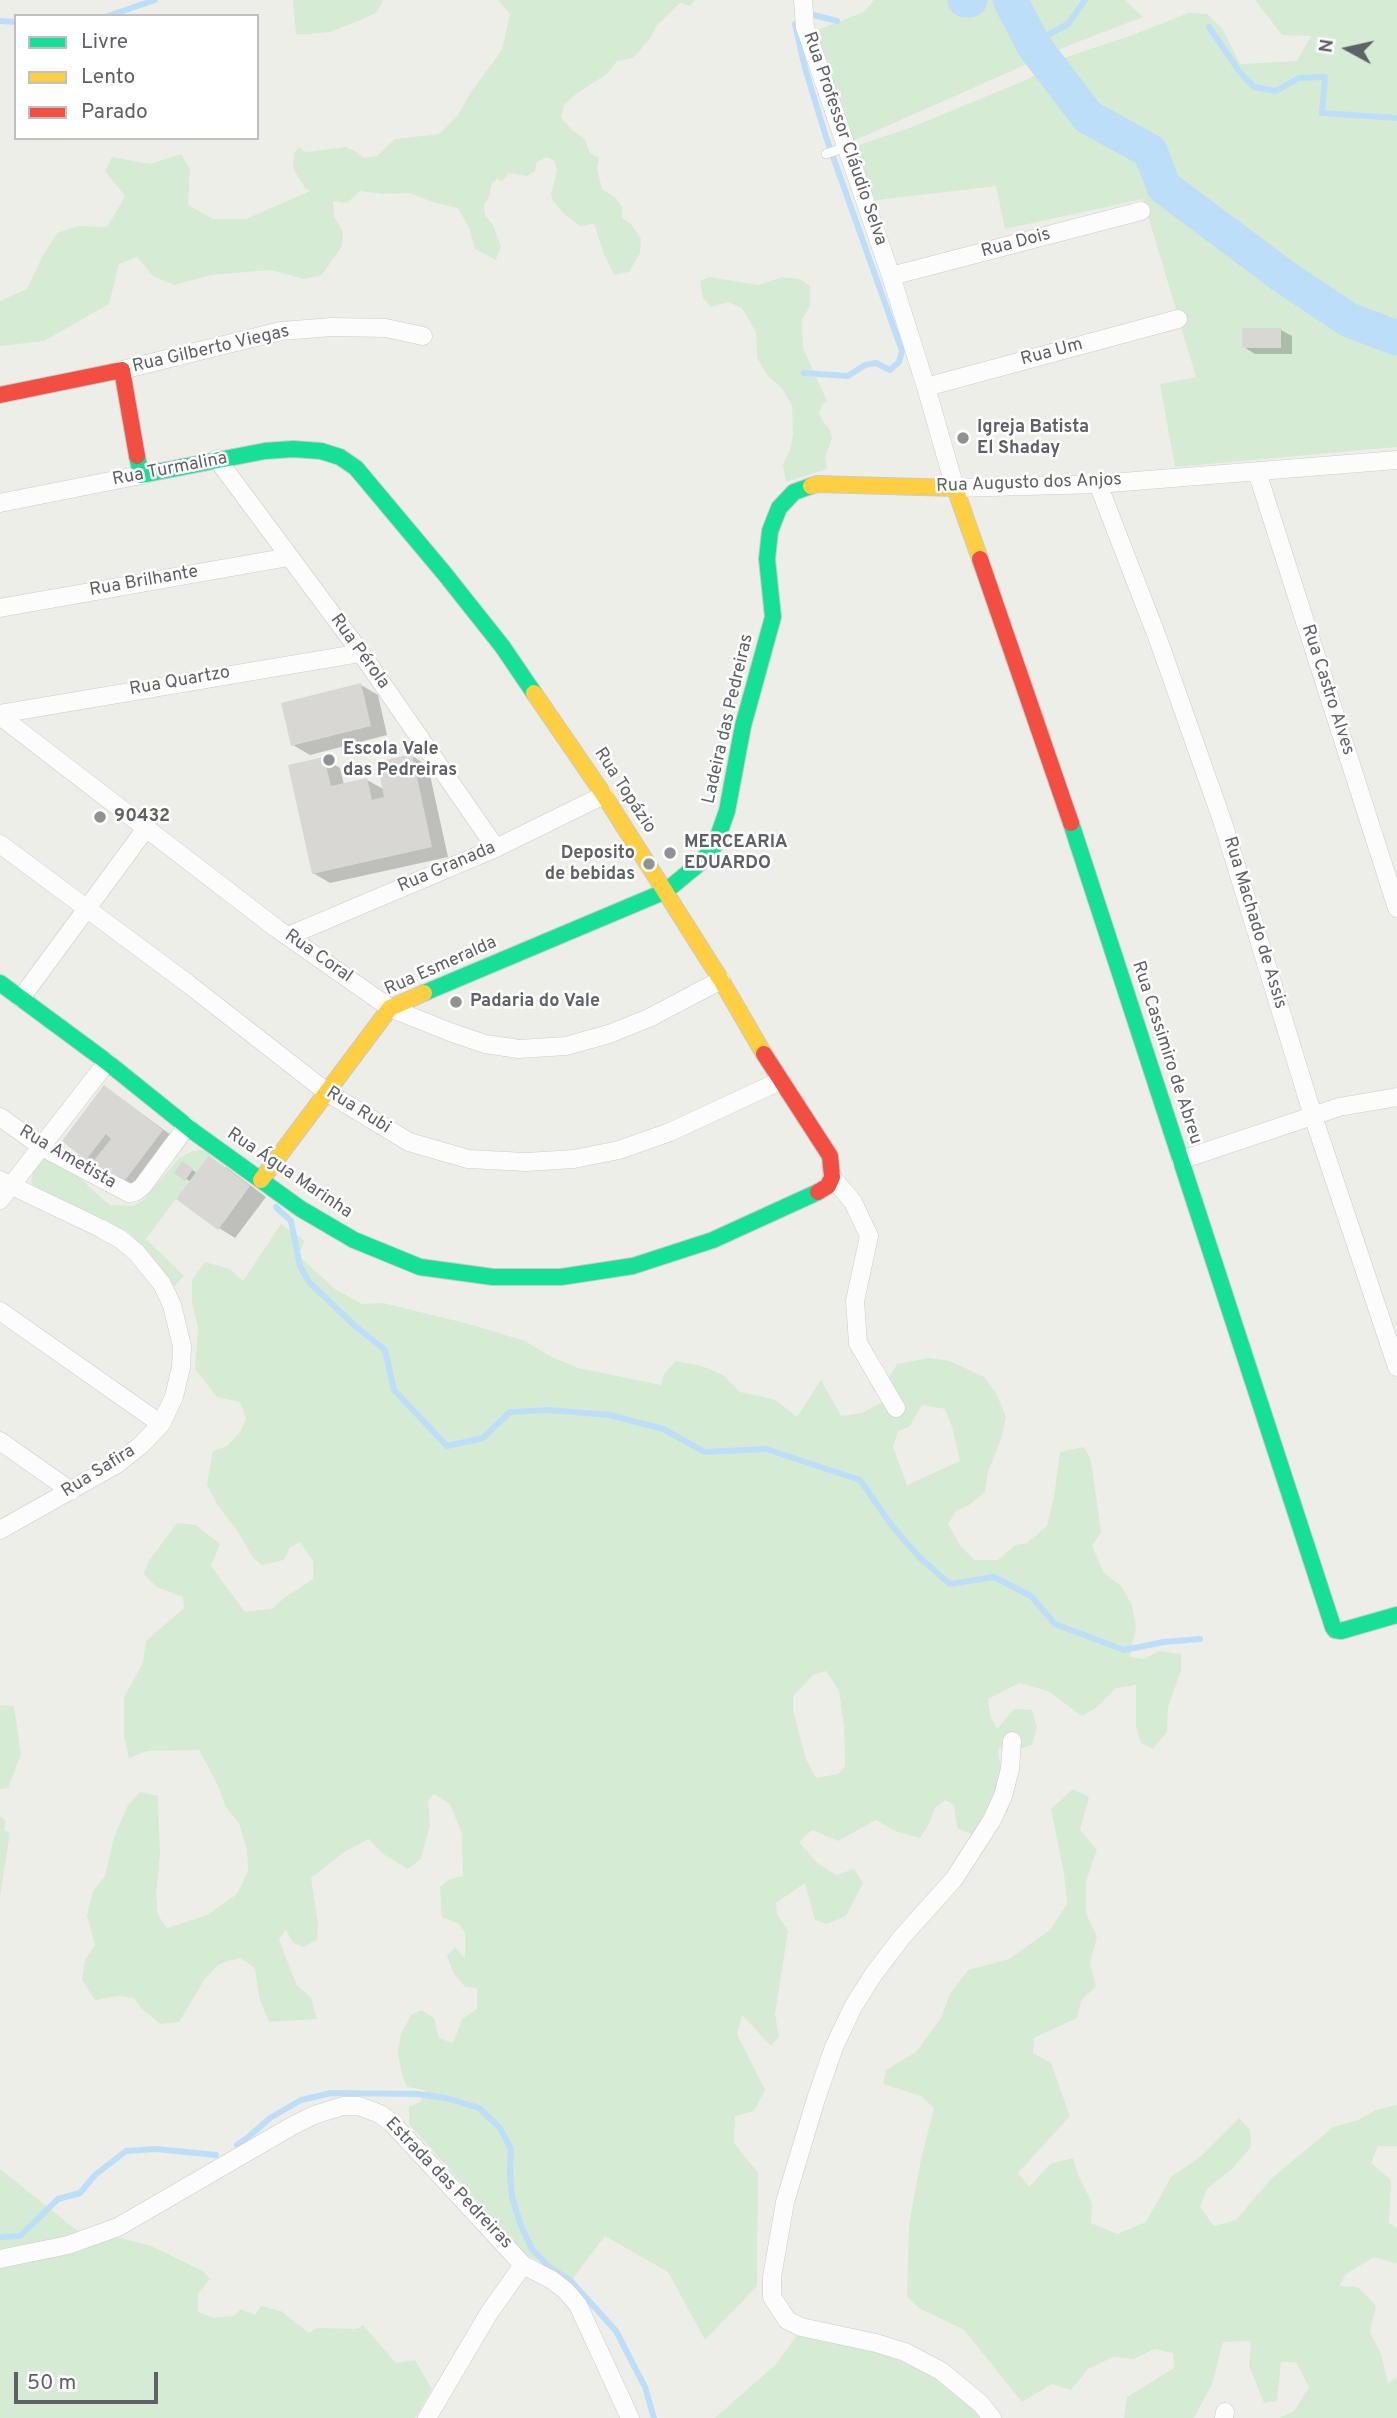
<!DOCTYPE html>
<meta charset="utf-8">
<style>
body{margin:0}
#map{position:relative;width:1397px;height:2418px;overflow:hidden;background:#eeeee9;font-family:Overpass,sans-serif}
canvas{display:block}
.legend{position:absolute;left:14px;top:14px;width:245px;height:126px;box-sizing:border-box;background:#fff;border:2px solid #bfc0c2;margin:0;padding:9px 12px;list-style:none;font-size:21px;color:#5e6267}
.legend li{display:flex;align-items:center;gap:14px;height:35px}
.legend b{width:35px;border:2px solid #bfc0c2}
.north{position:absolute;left:1313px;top:14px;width:70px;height:70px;-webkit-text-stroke:5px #fff;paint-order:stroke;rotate:278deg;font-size:19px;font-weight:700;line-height:28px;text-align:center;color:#5e6267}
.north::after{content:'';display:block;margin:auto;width:24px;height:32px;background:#5e6267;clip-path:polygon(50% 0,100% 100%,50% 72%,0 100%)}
.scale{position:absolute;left:14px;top:2372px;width:144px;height:32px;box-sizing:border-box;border:4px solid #5e6267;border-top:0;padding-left:9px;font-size:21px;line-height:24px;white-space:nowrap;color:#5e6267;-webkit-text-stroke:5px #fff;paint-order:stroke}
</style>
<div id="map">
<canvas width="1397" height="2418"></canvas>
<ul class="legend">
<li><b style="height:9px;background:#16e098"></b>Livre</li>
<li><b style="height:9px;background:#ffcf43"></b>Lento</li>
<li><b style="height:9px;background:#f24e42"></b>Parado</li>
</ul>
<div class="north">N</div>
<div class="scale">50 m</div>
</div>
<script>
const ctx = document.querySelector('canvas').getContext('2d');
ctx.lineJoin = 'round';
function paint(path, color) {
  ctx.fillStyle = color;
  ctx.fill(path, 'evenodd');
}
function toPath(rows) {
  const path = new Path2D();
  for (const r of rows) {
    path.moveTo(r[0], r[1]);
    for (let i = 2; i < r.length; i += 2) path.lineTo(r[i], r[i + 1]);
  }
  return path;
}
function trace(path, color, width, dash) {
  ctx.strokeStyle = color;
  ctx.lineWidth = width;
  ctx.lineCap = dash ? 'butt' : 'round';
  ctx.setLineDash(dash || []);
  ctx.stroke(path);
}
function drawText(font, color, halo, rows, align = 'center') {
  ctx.font = font + ' Overpass,sans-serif';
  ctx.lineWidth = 5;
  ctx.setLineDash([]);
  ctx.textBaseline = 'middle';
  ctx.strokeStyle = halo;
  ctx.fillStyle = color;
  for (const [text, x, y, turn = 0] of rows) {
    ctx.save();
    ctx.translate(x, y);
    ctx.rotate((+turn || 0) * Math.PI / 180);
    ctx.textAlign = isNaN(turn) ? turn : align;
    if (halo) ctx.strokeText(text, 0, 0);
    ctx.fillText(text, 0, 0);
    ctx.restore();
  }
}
const green = toPath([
 [293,0,383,0,377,12,363,19,330,32,310,34,296,34],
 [498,0,695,0,690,6,680,3,657,25,650,39,633,58,617,61,607,74,576,94,564,105,561,118,572,130,585,139,590,153,599,158,597,168,602,189,616,198,622,207,622,218,631,224,641,239,640,253,629,272,614,275,604,254,594,224,580,226,564,214,553,201,551,195,557,170,554,160,547,157,537,162,535,171,527,176,509,173,502,181,497,179,492,183,489,197,484,205,485,215,493,225,501,247,496,260,475,249,469,228,458,208,432,202,410,193,383,194,360,191,347,203,333,201,334,216,343,232,342,246,322,275,304,279,271,270,211,275,174,285,153,276,137,257,119,264,109,304,44,341,0,346,0,301,27,289,42,257,57,233,78,226,107,227,125,196,105,171,112,157,150,164,181,154,190,169,188,205,213,219,246,219,310,191,305,188,293,168,294,153,299,147,305,152,346,147,355,151,363,158,377,156,395,139,439,134,458,115,471,92,502,50,510,14],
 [874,0,1125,0,1143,17,1070,45,851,142,825,64,817,30,864,12],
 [1255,0,1397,0,1397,447,1175,467,1160,384,1196,377,1143,199,1005,229,996,186,869,201,853,147,907,129,1026,80,1061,59,1130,36,1188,13,1207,14,1222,28,1240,64,1297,61,1311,36,1282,35],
 [709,277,759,285,783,277,800,279,810,286,810,306,802,320,803,348,827,401,822,405,819,413,822,420,830,430,832,438,825,458,827,469,786,482,783,465,791,447,793,434,792,406,782,388,768,376,757,358,756,332,742,308,728,302,711,307,703,298,700,281],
 [201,1150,211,1152,146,1239,184,1276,174,1287,149,1253,128,1232,58,1201,37,1190,31,1182,34,1166,43,1158,48,1156,64,1164,106,1202,111,1205,133,1206,143,1200,179,1158,193,1151],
 [281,1224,305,1241,298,1255,335,1289,362,1304,383,1303,469,1324,525,1341,548,1355,578,1368,661,1385,664,1374,676,1361,702,1366,723,1375,740,1392,776,1400,797,1417,821,1380,841,1416,862,1413,884,1401,890,1376,897,1364,929,1358,950,1361,984,1377,996,1393,1006,1417,1002,1436,988,1472,985,1492,969,1505,956,1511,948,1524,960,1545,974,1560,998,1560,1015,1545,1027,1543,1047,1526,1054,1496,1060,1452,1084,1447,1091,1460,1101,1532,1092,1546,1104,1573,1121,1586,1132,1605,1136,1628,1130,1657,1144,1659,1159,1651,1181,1654,1181,1670,1168,1707,1167,1732,1153,1749,1141,1743,1136,1727,1136,1685,1116,1688,1096,1708,1082,1716,1048,1691,1019,1683,988,1699,991,1718,997,1729,1014,1709,1032,1710,1037,1728,1032,1745,1013,1751,998,1748,999,1759,1007,1778,1008,1812,989,1809,973,1835,957,1828,954,1805,945,1800,935,1808,929,1824,920,1838,895,1831,876,1820,838,1841,812,1830,799,1842,817,1863,836,1875,854,1869,863,1883,846,1916,827,1924,815,1920,805,1883,776,1903,777,1914,788,1931,775,2014,779,2037,771,2046,742,2015,737,2034,765,2090,754,2111,735,2116,734,2143,758,2173,757,2286,705,2340,668,2272,605,2236,571,2281,543,2263,527,2256,409,2124,409,2107,420,2102,425,2090,407,2087,402,2074,398,2053,401,2034,411,2015,421,2010,434,2018,439,2038,453,2043,462,2019,477,2009,477,1988,465,1987,454,1974,447,1956,455,1947,465,1959,465,1933,459,1924,442,1917,440,1887,448,1880,463,1876,462,1834,450,1804,434,1794,428,1800,430,1825,421,1859,408,1869,383,1854,369,1839,344,1852,311,1878,318,1923,317,1940,303,1947,293,1943,286,1930,279,1939,296,1984,311,1998,317,2019,269,2022,259,1997,255,1968,240,1958,219,1964,205,1979,179,2022,160,2024,141,2008,134,1998,118,1996,95,2000,82,1980,85,1960,95,1945,87,1916,93,1891,105,1876,114,1837,128,1805,140,1792,158,1796,160,1855,156,1893,158,1915,167,1928,207,1915,237,1894,248,1871,247,1850,239,1823,226,1807,217,1784,199,1750,147,1751,129,1758,124,1736,124,1697,143,1663,146,1641,184,1608,183,1597,157,1587,144,1574,148,1562,177,1523,196,1525,220,1544,211,1566,245,1612,272,1609,284,1598,313,1579,313,1561,300,1542,290,1548,284,1560,262,1565,253,1558,238,1532,218,1506,207,1484,213,1451,227,1446,240,1432,246,1419,240,1402,217,1397,195,1369,198,1328,192,1303,192,1280,205,1262,230,1269,243,1281],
 [922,1405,945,1409,952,1427,960,1461,907,1485,893,1447,898,1431,909,1427],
 [826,1671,839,1691,844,1727,845,1766,838,1774,816,1778,806,1759,793,1710,793,1697,813,1675],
 [0,1705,14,1706,21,1755,8,1788,0,1789],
 [1073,1789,1089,1797,1080,1830,1097,1850,1086,1881,1086,1913,1097,1937,1090,1963,1096,1986,1081,2001,1077,2018,1034,2038,1033,2053,1051,2063,1070,2116,1018,2173,1029,2187,1050,2164,1073,2158,1079,2177,1092,2203,1091,2223,1117,2234,1146,2222,1171,2177,1201,2156,1239,2118,1250,2130,1251,2147,1233,2168,1207,2189,1200,2207,1214,2226,1236,2220,1271,2179,1333,2127,1358,2120,1376,2110,1397,2105,1397,2146,1378,2146,1371,2163,1391,2180,1389,2223,1397,2228,1397,2264,1374,2257,1346,2274,1339,2286,1358,2287,1376,2306,1370,2332,1381,2354,1388,2383,1397,2377,1397,2418,1279,2418,1294,2411,1309,2387,1296,2362,1281,2362,1277,2401,1264,2403,1249,2366,1251,2341,1223,2342,1212,2384,1194,2418,1124,2418,1127,2397,1174,2368,1173,2353,1155,2349,1133,2359,1113,2357,1088,2369,1071,2390,1052,2384,1022,2402,964,2330,919,2308,907,2296,909,2224,921,2159,934,2108,921,2096,883,2084,886,2070,916,2052,941,2018,950,1994,968,1970,1009,1959,1050,1930,1067,1904,1064,1874,1051,1809],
 [0,1816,6,1821,4,1830,10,1833,0,1896],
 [0,2169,95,2245,113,2236,151,2246,203,2271,210,2279,198,2294,198,2312,214,2318,234,2316,241,2309,255,2315,261,2306,281,2311,309,2333,317,2328,357,2329,363,2325,396,2363,415,2360,432,2389,415,2418,0,2418],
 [797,2335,879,2352,929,2373,968,2402,981,2418,715,2418,776,2364]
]);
const shadow = toPath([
 [1281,330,1292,336,1292,354,1255,354,1244,347],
 [361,685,378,695,387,735,310,755,293,745],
 [412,756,428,766,448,857,330,883,313,873,324,759,340,768,344,785,367,780,385,790],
 [118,1096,179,1141,137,1195,87,1159],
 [182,1164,197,1173,226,1167,266,1197,235,1238,219,1228,191,1182,176,1172]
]);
const stream = toPath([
 [814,15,837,21],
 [108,16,155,0],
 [0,21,16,22],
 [795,24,805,68,826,137,902,351,899,362,890,370,876,363,865,365,848,376,804,373],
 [1209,27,1239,71,1254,87,1276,91,1299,78,1325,77,1322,113,1397,118],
 [1034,46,1046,36,1068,24,1085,0],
 [276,1207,291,1221,300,1266,309,1282,355,1326,385,1350,394,1390,447,1446,483,1438,510,1412,549,1410,610,1415,663,1429,705,1452,766,1449,860,1480,892,1526,920,1558,950,1584,994,1577,1031,1596,1055,1624,1124,1650,1164,1642,1200,1639],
 [237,2145,246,2139,270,2118,301,2100,331,2093,418,2094,446,2098,479,2108,500,2128,511,2149,510,2175,512,2197,521,2226,532,2249,549,2267,571,2281,616,2331,645,2387,654,2418],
 [0,2237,20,2236,58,2199,80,2193,95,2175,126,2151,156,2149,216,2155]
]);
const river = toPath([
 [965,0,970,0],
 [1010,0,1034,46,1088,117,1150,151,1164,187,1283,276,1349,320,1397,338]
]);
const building = toPath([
 [1242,328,1281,328,1281,348,1242,348],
 [361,683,371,726,291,746,281,703],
 [412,754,432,847,312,874,288,765,324,757,331,786,367,778,372,800,384,797,377,762],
 [104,1085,163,1130,120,1187,91,1164,111,1139,106,1134,86,1160,62,1141],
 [209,1155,250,1186,218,1230,176,1199],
 [182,1161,193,1169,185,1181,174,1173]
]);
const lane = toPath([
 [826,154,846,147]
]);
const street = toPath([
 [803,0,805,27,891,276,926,387,955,488,1098,484,1397,460],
 [891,276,1141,211],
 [122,370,281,331,332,327,386,328,423,336],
 [926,387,1178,319],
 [217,459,361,653,496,848],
 [1257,472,1397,908],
 [1098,484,1158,639,1223,823,1313,1116,1397,1367],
 [0,503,141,475],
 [0,608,289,557],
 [0,714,361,653],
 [0,716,276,928,390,1008,450,1032,485,1044,519,1049,566,1046,609,1034,649,1018,721,980],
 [0,844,187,983,328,1093,409,1142,468,1159,526,1162,574,1159,619,1150,670,1132,780,1081],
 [288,936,496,848,604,795],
 [21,998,147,827],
 [0,1117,42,1147,129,1193,135,1192,142,1187,187,1126],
 [1181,1160,1339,1107,1397,1097],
 [832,1177,853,1202,869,1236,855,1301,858,1343,896,1408],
 [0,1180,100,1228,120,1239,136,1252,162,1284,172,1305,182,1346,181,1367,174,1397,161,1424,141,1445,117,1464,0,1530],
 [0,1200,107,1062],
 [0,1311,161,1424],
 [0,1441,71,1491],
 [0,2259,68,2245,118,2227,292,2126,314,2115,343,2106,359,2106,380,2114,392,2123,523,2265,552,2280,566,2291,578,2305,630,2418],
 [427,2418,489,2313,523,2265],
 [992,2418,981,2404,941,2371,905,2352,876,2343,801,2327,787,2320,772,2297,772,2277,785,2202,816,2099,834,2047,853,2007,873,1975,902,1937,954,1879,992,1820,1003,1796,1010,1769,1012,1741],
 [1224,2418,1225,2412]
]);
const fast = toPath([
 [137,456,141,475,265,451,293,449,321,451,340,457,356,468,444,573,502,646,534,693],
 [1071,823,1333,1627,1335,1630,1341,1631,1397,1615],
 [0,983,107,1062,194,1132,301,1209,354,1240,420,1267,493,1277,561,1277,633,1266,713,1240,818,1192],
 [424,993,666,891,701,862,715,845,727,811,743,726,773,617,767,559,770,531,779,508,794,492,811,486]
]);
const slow = toPath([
 [811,486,817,484,955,488,980,559],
 [534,693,604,795,721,980,764,1054],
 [261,1180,390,1008,424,993]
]);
const jam = toPath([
 [0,395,122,370,137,456],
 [980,559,1071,823],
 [764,1054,830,1156,832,1177,828,1186,818,1192]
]);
const markers = [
 [963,438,7,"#909394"],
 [329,760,7,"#909394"],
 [100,817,7,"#909394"],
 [670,853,7,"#909394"],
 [649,864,7,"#909394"],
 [456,1002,7,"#909394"]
];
const streetNames = [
 ["Rua Professor Cláudio Selva",844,139,71],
 ["Rua Dois",1016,244,-15],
 ["Rua Gilberto Viegas",211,350,-13],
 ["Rua Um",1052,353,-15],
 ["Rua Turmalina",170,470,-11],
 ["Rua Augusto dos Anjos",1029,484,-2],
 ["Rua Brilhante",144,582,-10],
 ["Rua Pérola",359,652,54],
 ["Rua Quartzo",180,682,-10],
 ["Rua Castro Alves",1327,690,72],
 ["Ladeira das Pedreiras",729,719,-77],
 ["Rua Topázio",624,791,57],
 ["Rua Granada",447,868,-23],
 ["Rua Machado de Assis",1254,923,73],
 ["Rua Coral",318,957,35],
 ["Rua Esmeralda",441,967,-24],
 ["Rua Cassimiro de Abreu",1166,1053,72],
 ["Rua Rubi",358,1111,32],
 ["Rua Ametista",67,1158,30],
 ["Rua Água Marinha",289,1174,34],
 ["Rua Safira",99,1472,-32],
 ["Estrada das Pedreiras",448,2184,46]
];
const poiNames = [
 ["Igreja Batista",977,428],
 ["El Shaday",977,449],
 ["Escola Vale",343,750],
 ["das Pedreiras",343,771],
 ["90432",114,817],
 ["MERCEARIA",684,843],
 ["EDUARDO",684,864],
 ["Deposito",635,854,"right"],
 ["de bebidas",635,875,"right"],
 ["Padaria do Vale",470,1002]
];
paint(green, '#d6ebd4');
paint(shadow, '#0003');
trace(stream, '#bddef8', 6);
trace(river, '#bddef8', 35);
paint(building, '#d8d7d4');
trace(lane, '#cbcbcb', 10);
trace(street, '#cbcbcb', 19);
trace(fast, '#cacbc9', 18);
trace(slow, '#cacbc9', 18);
trace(jam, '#cacbc9', 18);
trace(lane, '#fcfcfc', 9);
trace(street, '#fcfcfc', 18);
trace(fast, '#16e098', 16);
trace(slow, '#ffcf43', 16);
trace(jam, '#f24e42', 16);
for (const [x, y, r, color] of markers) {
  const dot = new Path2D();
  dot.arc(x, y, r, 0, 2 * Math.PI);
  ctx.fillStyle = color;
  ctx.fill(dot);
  trace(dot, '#fff', 2.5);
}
drawText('18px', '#5e6267', '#fff', streetNames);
drawText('bold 18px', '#5e6267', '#fff', poiNames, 'left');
</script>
